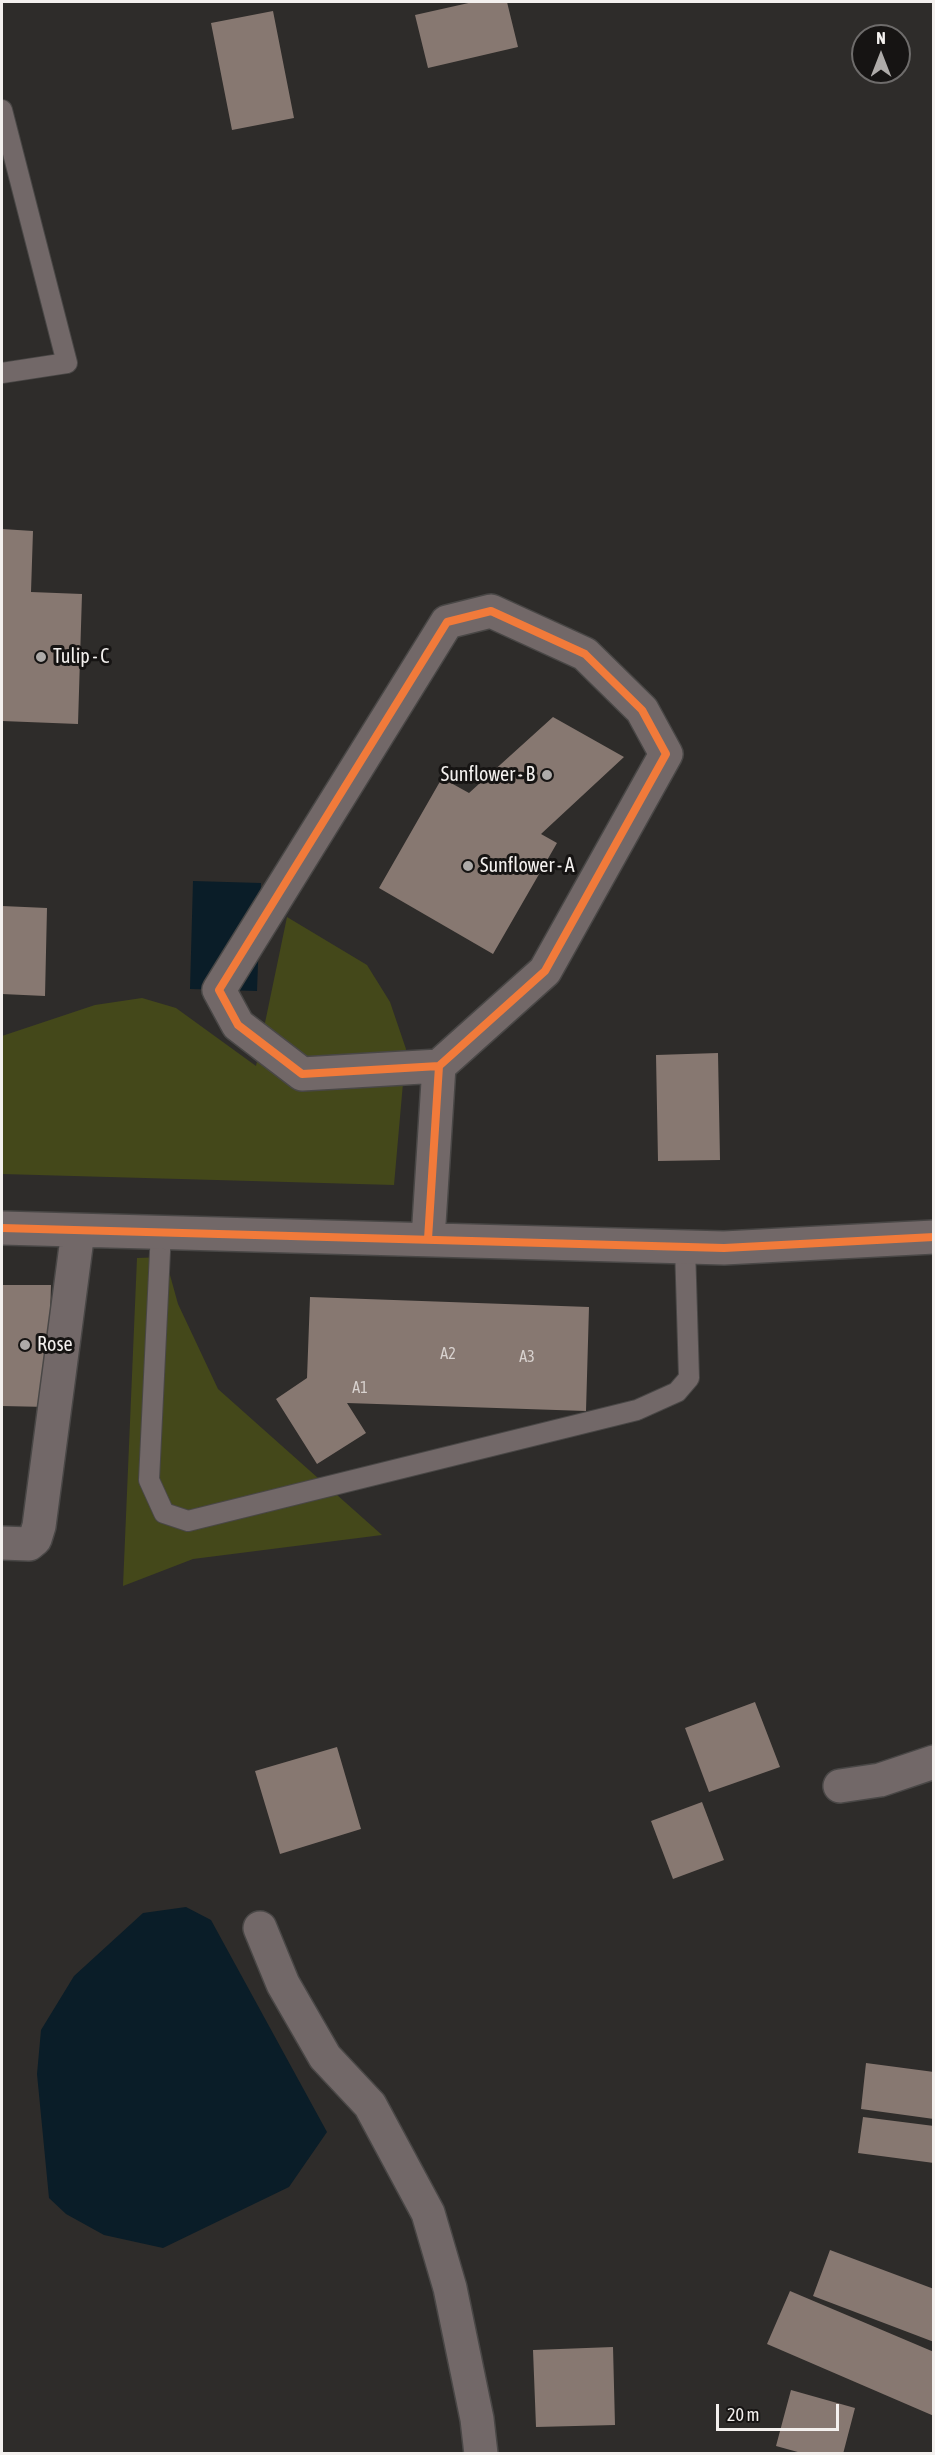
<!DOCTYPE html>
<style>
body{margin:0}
#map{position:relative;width:935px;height:2455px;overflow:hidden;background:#2e2c2a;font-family:"Asap Condensed",sans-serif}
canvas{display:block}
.frame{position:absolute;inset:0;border:3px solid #f3f0ee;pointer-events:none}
.north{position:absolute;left:851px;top:24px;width:60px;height:60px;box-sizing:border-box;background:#161413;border:2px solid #6e6c6b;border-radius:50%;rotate:0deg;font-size:16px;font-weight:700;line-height:24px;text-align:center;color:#f3f0ee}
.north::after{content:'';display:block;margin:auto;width:21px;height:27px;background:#aeaba9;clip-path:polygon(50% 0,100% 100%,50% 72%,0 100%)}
.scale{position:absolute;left:716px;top:2404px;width:123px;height:27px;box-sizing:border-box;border:3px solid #f3f0ee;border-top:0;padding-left:8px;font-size:18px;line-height:21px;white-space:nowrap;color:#f3f0ee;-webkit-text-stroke:4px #161413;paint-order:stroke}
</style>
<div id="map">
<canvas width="935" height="2455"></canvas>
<div class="frame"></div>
<div class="north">N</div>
<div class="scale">20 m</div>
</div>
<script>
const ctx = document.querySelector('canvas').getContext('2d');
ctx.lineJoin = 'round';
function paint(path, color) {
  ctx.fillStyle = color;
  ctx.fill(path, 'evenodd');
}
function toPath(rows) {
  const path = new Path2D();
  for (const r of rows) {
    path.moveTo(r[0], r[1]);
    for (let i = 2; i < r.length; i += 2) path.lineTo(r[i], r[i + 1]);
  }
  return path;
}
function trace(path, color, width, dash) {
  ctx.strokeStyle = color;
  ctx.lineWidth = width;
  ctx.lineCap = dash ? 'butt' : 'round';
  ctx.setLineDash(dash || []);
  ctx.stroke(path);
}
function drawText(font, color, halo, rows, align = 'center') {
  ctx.font = font + ' "Asap Condensed",sans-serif';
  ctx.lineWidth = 6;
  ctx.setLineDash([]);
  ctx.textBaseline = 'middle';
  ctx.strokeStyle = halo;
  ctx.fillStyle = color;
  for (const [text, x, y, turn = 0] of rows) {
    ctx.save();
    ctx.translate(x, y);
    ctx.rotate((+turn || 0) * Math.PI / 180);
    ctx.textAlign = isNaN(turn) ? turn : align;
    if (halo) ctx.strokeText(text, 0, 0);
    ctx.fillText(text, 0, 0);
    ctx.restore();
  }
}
const green = toPath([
 [287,917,367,965,390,1002,406,1049,394,1185,2,1174,2,1036,95,1005,142,998,176,1008,256,1066],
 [165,1257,178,1304,218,1389,382,1535,193,1559,123,1586,137,1258]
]);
const water = toPath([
 [193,881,261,883,257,991,190,989],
 [186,1907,211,1920,327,2132,289,2187,163,2248,104,2235,66,2214,49,2198,37,2074,41,2030,74,1976,143,1913]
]);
const building = toPath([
 [473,2,507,2,518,47,428,68,415,15],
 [273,11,294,118,232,130,211,23],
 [2,529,33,531,31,592,82,594,78,724,2,721],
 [553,717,624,757,541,834,557,843,493,954,379,888,442,778,469,793],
 [2,906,47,908,45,996,2,994],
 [718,1053,720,1160,658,1161,656,1055],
 [2,1285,51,1285,47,1407,2,1406],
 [310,1297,589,1307,586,1411,347,1403,366,1433,317,1464,276,1399,307,1378],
 [755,1702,780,1767,709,1792,685,1728],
 [337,1747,361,1829,280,1854,255,1771],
 [702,1802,724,1860,673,1879,651,1821],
 [866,2063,934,2072,934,2119,861,2109],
 [863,2117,934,2126,934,2163,858,2153],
 [830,2250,934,2289,934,2342,813,2296],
 [790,2291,934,2352,934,2416,767,2344],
 [613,2347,615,2425,536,2427,533,2350],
 [791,2390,855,2408,843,2454,805,2454,776,2446]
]);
const service = toPath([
 [2,110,67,363,2,373],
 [161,1231,149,1480,164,1513,188,1521,637,1410,677,1392,689,1378,685,1247]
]);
const minor = toPath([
 [2,1228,724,1248,934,1237],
 [428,1239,439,1066,545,971,666,754,642,710,585,654,491,611,447,622,219,990,238,1025,302,1074,439,1066],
 [2,1543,29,1544,35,1539,39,1526,78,1231],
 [840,1786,880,1780,934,1762],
 [260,1928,283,1984,325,2057,370,2105,428,2213,450,2288,477,2419,481,2454]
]);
const cycleway = toPath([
 [2,1228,724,1248,934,1237],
 [428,1239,439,1066,545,971,666,754,642,710,585,654,491,611,447,622,219,990,238,1025,302,1074,439,1066]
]);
const markers = [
 [41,657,6,"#aeaba9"],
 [547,775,6,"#aeaba9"],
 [468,866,6,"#aeaba9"],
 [25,1345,6,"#aeaba9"]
];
const numberNames = [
 ["A2",448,1354],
 ["A3",527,1357],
 ["A1",360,1388]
];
const poiNames = [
 ["Tulip - C",53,657],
 ["Sunflower - B",535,775,"right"],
 ["Sunflower - A",480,866],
 ["Rose",37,1345]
];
paint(green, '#44481a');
paint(water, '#0a1d28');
paint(building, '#877871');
trace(service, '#494746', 22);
trace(minor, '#494746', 36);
trace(service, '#726868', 20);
trace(minor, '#726868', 33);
trace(cycleway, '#f17a3a', 8);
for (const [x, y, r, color] of markers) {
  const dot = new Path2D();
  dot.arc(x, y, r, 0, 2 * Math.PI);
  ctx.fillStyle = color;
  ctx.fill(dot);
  trace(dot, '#161413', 2);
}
drawText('16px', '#d8d2cf', null, numberNames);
drawText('20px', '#f3f0ee', '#161413', poiNames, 'left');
</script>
